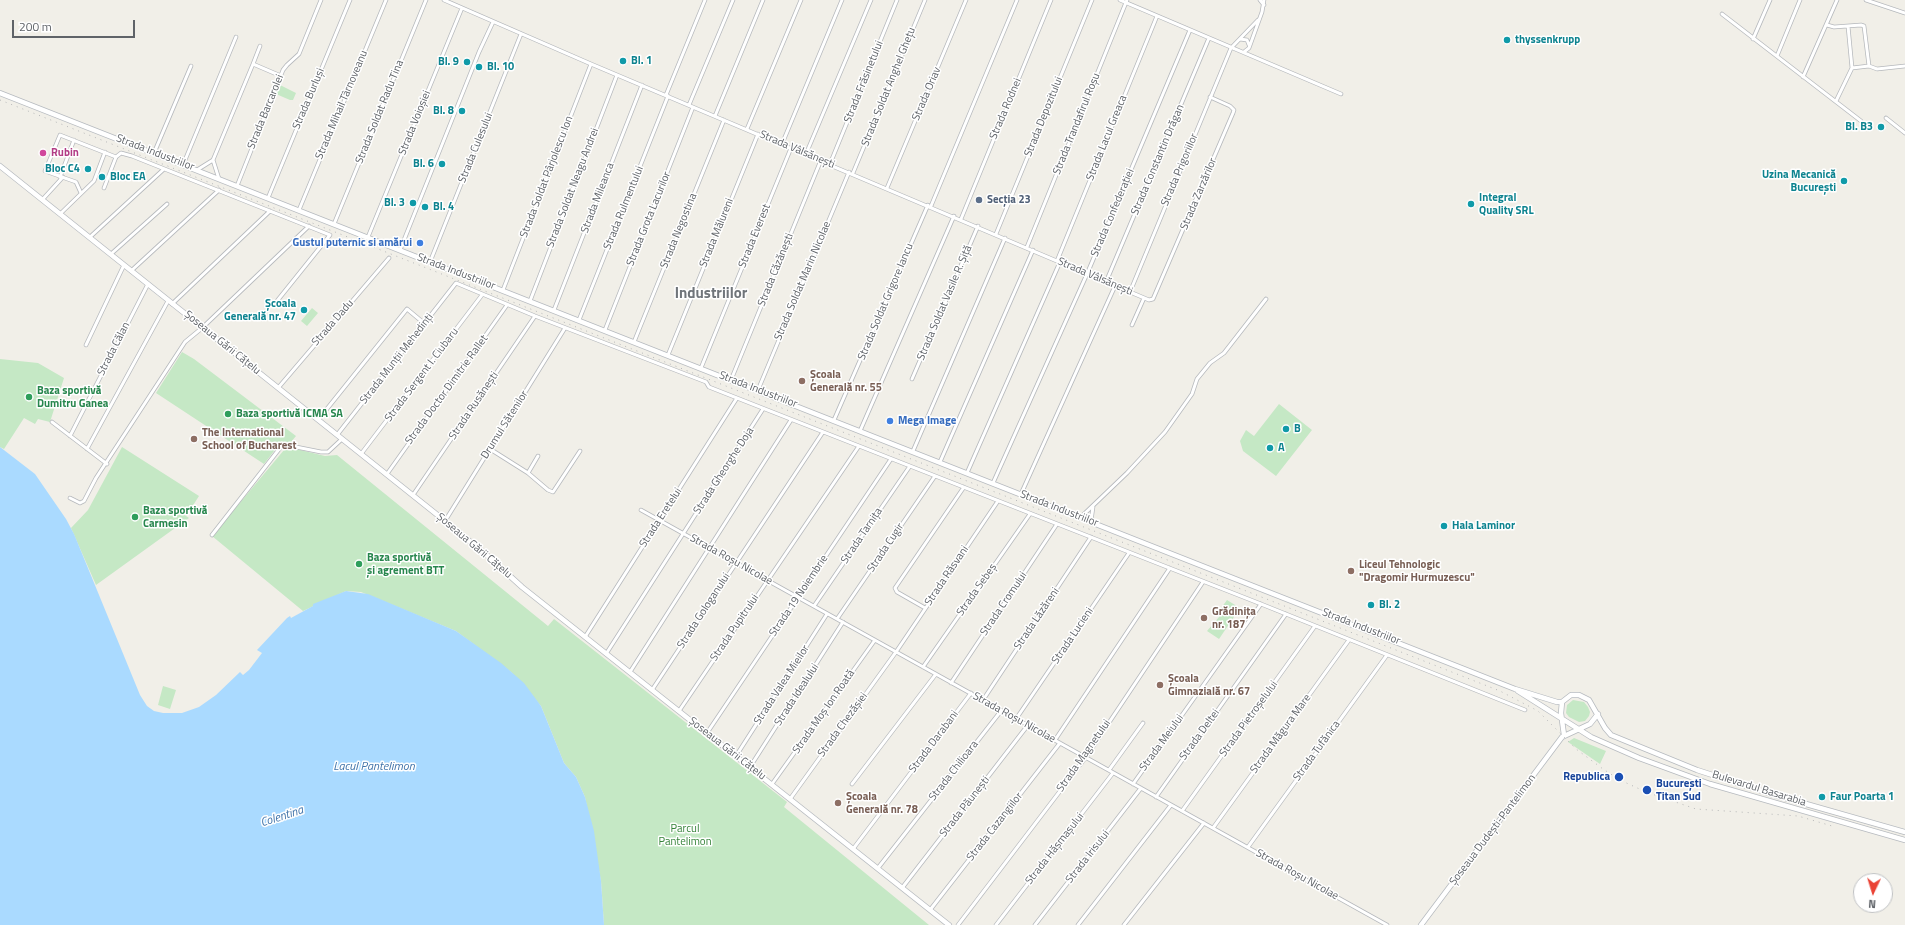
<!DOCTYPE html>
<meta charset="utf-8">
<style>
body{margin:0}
#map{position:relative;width:1905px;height:925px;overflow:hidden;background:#f1efe8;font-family:"Titillium Web",sans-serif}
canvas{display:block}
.north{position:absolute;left:1853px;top:873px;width:40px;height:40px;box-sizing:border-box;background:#fff;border:1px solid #bfc1c3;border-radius:50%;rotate:184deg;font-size:11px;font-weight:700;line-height:16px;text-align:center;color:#5f6368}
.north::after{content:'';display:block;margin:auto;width:14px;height:18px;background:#ea4335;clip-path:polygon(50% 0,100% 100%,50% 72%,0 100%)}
.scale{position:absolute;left:12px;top:20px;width:123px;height:18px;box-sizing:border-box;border:2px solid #5f6368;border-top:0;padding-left:5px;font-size:12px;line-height:14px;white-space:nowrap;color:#5f6368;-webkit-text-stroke:3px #fff;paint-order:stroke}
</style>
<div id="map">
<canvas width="1905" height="925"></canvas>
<div class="north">N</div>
<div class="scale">200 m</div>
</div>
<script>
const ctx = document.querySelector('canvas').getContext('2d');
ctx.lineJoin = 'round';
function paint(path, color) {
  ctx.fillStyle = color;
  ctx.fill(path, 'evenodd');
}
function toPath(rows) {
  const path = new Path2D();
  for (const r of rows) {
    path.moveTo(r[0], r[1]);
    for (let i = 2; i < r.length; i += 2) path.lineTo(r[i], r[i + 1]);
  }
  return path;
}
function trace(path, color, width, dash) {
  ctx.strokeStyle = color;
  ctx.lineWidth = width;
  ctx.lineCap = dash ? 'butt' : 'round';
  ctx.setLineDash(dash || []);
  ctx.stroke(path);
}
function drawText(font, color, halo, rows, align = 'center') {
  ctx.font = font + ' "Titillium Web",sans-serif';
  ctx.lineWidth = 3;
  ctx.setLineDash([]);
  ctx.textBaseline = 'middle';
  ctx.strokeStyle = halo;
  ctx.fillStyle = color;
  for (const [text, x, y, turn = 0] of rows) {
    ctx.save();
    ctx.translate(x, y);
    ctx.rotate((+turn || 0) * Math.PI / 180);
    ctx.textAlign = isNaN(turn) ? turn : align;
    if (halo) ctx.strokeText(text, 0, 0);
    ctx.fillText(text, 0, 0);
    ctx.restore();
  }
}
const green = toPath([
 [280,85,296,93,293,100,290,100,276,94],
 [312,308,318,313,307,326,301,321],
 [182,352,194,359,296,436,291,442,281,442,264,464,156,393],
 [0,359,38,363,64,378,50,422,38,419,35,424,24,418,4,449,0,447],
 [1279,404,1312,430,1276,476,1243,451,1240,441,1246,430,1254,436],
 [122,447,199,496,190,510,191,511,186,516,189,518,96,585,71,528,88,510],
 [292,448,325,456,337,455,548,626,554,619,787,802,784,807,929,925,604,925,601,881,585,797,576,777,564,763,541,706,511,672,456,631,361,592,346,591,303,611,212,536,284,450],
 [1227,600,1240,608,1219,639,1207,631,1219,617,1219,611],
 [163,686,176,690,170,709,158,705],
 [1573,700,1584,702,1588,707,1590,712,1589,716,1585,721,1579,722,1569,717,1566,713,1567,705],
 [1574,738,1606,751,1600,764,1568,742]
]);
const water = toPath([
 [0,447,35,474,66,519,74,534,140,695,147,706,154,711,163,713,182,713,199,707,216,695,240,672,243,675,249,670,262,653,257,650,287,618,290,616,291,618,313,606,313,604,346,591,368,594,456,631,501,663,524,683,541,706,564,763,576,777,585,797,594,831,601,881,604,925,0,925]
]);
const street = toPath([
 [444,0,591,64,1149,300,1153,299,1233,113,1234,110,1230,106,1210,97],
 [1120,0,1341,94],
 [1260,0,1264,5],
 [1866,0,1905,13],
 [1722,14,1861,121],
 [1827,25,1834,27,1861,25,1864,26,1869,66],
 [1240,39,1247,40,1249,45],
 [1753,39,1770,0],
 [1231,48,1258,20],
 [1244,52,1249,48,1262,12,1264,0],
 [1777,56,1800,0],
 [253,64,260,46],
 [1852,68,1869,66,1877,69,1905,66],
 [1803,77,1837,0],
 [666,95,705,0],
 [1836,101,1852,68,1848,26],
 [689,105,733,0],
 [715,116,763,0],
 [1886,118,1905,133],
 [747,129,801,0],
 [782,144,842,0],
 [154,153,191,66],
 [806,154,871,0],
 [116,157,121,153,132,156,330,235,277,301],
 [213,160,219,179],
 [830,164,897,0],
 [183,165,236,37],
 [197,170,213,160,253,64,281,76],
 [853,173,925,0],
 [60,177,74,140],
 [237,186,283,70,287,65,299,54,321,0],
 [887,188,966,0],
 [81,193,76,182,45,171,60,135,116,157,104,188],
 [268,198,350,0],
 [42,200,63,177],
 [931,206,1017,0],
 [299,210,386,0],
 [60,214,94,181,105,152],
 [961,219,1051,0],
 [334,224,426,0],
 [996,234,1092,0],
 [90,237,164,169],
 [368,237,462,8],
 [1027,247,1127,0],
 [400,250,479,52,493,22],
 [111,254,167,204],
 [1057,261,1157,16],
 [430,262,521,34],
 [131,271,219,190],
 [1106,282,1209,38],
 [503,290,591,64],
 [1130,292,1231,48],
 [530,301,617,75],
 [172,304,270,211],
 [554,310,642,85],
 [579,320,668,96],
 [1132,325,1144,298],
 [605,330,693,107],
 [634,342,724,120],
 [86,345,124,265],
 [668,355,758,134],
 [701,368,791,148],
 [912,379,978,226],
 [731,380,821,160],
 [278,388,389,258],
 [758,390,849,172],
 [318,420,407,309,425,324],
 [834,420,928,205],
 [52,422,107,464],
 [860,431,954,216],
 [337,435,456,283,535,316,706,382,709,387,1261,604,1525,710],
 [70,436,148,284],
 [87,449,168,301],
 [490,449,528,473,548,490,553,492,580,451],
 [913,451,1005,238],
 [361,454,482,295],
 [940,462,1033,250],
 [528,473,538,456],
 [967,473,1060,262],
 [387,474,507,305],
 [993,483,1087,274,1190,30],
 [1021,494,1115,286],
 [413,495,535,316],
 [70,498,80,503,84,501,96,478,185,342,202,328,309,226],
 [641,510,1387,925],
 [1081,517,1127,473,1165,432,1192,394,1197,379,1210,363,1224,353,1266,299],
 [445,521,565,328],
 [1091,521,1093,507],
 [212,535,280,448,286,445,321,452,328,452,342,439],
 [814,606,910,466],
 [925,608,897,592,895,588,964,487],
 [837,619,935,476],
 [585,637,737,398],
 [606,654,763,409],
 [923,667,1030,514],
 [630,672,791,420],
 [951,683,1057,524],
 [652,690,823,432],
 [983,700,1091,537],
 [679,711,859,446],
 [1016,719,1129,553],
 [707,733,891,459],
 [1055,740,1170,568],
 [736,756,827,614],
 [750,767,843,622],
 [1109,770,1143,723],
 [772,784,875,640],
 [852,784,936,674],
 [1133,784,1261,604],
 [1156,797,1286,614],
 [790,799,896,652,998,501],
 [1182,811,1315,626],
 [1213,828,1349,640],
 [1248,847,1387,655],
 [853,849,971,693],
 [878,868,1001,711],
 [902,888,1028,725],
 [930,910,1060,743],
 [958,925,1086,757,1203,582],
 [996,925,1113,773],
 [1035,925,1141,788],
 [1078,925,1171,805],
 [1124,925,1204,823]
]);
const secondary = toPath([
 [0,93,1515,689,1557,702,1562,702,1571,695,1579,695,1589,700,1605,728,1611,735,1697,770,1771,794,1905,832],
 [0,166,445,521,489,557,522,587,949,925],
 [1518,691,1591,737,1639,758,1710,784,1905,840],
 [1562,702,1561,713,1564,735],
 [1421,925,1562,737,1590,724,1598,714]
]);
const rail = toPath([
 [0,100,1500,691,1538,711,1576,749,1603,769,1620,780,1646,792,1696,809,1798,816,1832,826]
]);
const markers = [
 [1507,40,4,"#0f9aa8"],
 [623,61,4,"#0f9aa8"],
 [467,62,4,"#0f9aa8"],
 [479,67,4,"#0f9aa8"],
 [462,111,4,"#0f9aa8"],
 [1881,127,4,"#0f9aa8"],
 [43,153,4,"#d1479c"],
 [442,164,4,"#0f9aa8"],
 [88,169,4,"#0f9aa8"],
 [102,177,4,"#0f9aa8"],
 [1844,181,4,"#0f9aa8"],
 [979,200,4,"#5c6f8a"],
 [413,203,4,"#0f9aa8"],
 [1471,204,4,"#0f9aa8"],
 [425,207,4,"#0f9aa8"],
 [420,243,4,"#3f7fe0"],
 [304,310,4,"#0f9aa8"],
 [802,381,4,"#8d6e63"],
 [29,397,4,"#2e9e5b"],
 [228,414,4,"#2e9e5b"],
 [890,421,4,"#3f7fe0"],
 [1286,429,4,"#0f9aa8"],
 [194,439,4,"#8d6e63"],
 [1270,448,4,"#0f9aa8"],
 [135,517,4,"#2e9e5b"],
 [1444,526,4,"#0f9aa8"],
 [359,564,4,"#2e9e5b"],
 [1351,571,4,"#8d6e63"],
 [1371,605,4,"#0f9aa8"],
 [1204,618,4,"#8d6e63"],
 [1160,685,4,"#8d6e63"],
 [1619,777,5,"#1a4fb4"],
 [1647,790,5,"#1a4fb4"],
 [1822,797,4,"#0f9aa8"],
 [838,803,4,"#8d6e63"]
];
const cultureNames = [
 ["thyssenkrupp",1515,40],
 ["Bl. 1",631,61],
 ["Bl. 9",459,62,"right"],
 ["Bl. 10",487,67],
 ["Bl. 8",454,111,"right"],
 ["Bl. B3",1873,127,"right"],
 ["Bl. 6",434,164,"right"],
 ["Bloc C4",80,169,"right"],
 ["Uzina Mecanică",1836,175,"right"],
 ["București",1836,188,"right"],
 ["Bloc EA",110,177],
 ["Integral",1479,198],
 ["Quality SRL",1479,211],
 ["Bl. 3",405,203,"right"],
 ["Bl. 4",433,207],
 ["Școala",296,304,"right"],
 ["Generală nr. 47",296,317,"right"],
 ["B",1294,429],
 ["A",1278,448],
 ["Hala Laminor",1452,526],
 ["Bl. 2",1379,605],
 ["Faur Poarta 1",1830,797]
];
const streetNames = [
 ["Strada Frăsinetului",864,82,-68],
 ["Strada Soldat Anghel Ghețu",889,87,-68],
 ["Strada Oriav",927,94,-67],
 ["Strada Burluși",309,99,-67],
 ["Strada Mihail Târnoveanu",342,105,-67],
 ["Strada Rodnei",1006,109,-67],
 ["Strada Barcarolei",266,112,-68],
 ["Strada Soldat Radu Tina",380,112,-68],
 ["Strada Depozitului",1044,117,-68],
 ["Strada Voioșiei",415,123,-68],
 ["Strada Trandafirul Roșu",1077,124,-68],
 ["Strada Lacul Greaca",1107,138,-68],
 ["Strada Culesului",476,148,-68],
 ["Strada Vâlsănești",797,150,23],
 ["Strada Industriilor",155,153,21],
 ["Strada Constantin Drăgan",1158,160,-67],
 ["Strada Prigoriilor",1180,170,-67],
 ["Strada Soldat Pârjolescu Ion",547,177,-69],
 ["Strada Soldat Neagu Andrei",573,188,-69],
 ["Strada Zarzărilor",1199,194,-67],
 ["Strada Mileanca",598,198,-69],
 ["Strada Rulmentului",624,208,-68],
 ["Strada Confederației",1113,213,-67],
 ["Strada Grota Lacurilor",649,219,-68],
 ["Strada Negostina",679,231,-68],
 ["Strada Mălureni",717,233,-68],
 ["Strada Everest",755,236,-68],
 ["Strada Căzănești",776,270,-68],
 ["Strada Industriilor",456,272,21],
 ["Strada Vâlsănești",1095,277,23],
 ["Strada Soldat Marin Nicolae",803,281,-67],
 ["Strada Soldat Grigore Iancu",886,302,-67],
 ["Strada Soldat Vasile R. Șiță",945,303,-67],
 ["Strada Dadu",333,323,-49],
 ["Șoseaua Gării Cățelu",222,343,39],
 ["Strada Călan",114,349,-63],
 ["Strada Munții Mehedinți",397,359,-52],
 ["Strada Sergent I. Ciubaru",422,375,-53],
 ["Strada Doctor Dimitrie Rallet",447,390,-54],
 ["Strada Industriilor",758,390,21],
 ["Strada Rusănești",474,406,-56],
 ["Drumul Sătenilor",505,425,-58],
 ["Strada Gheorghe Doja",724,471,-57],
 ["Strada Industriilor",1059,509,21],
 ["Strada Eretelui",661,518,-57],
 ["Strada Tarnița",862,536,-56],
 ["Șoseaua Gării Cățelu",474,546,40],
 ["Strada Cugir",886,548,-56],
 ["Strada Roșu Nicolae",731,560,29],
 ["Strada Răsvani",947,576,-56],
 ["Strada Sebeș",977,590,-55],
 ["Strada 19 Noiembrie",799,596,-56],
 ["Strada Cromului",1004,604,-56],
 ["Strada Gologanului",704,611,-57],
 ["Strada Lăzăreni",1037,619,-56],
 ["Strada Industriilor",1361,627,21],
 ["Strada Pupitrului",735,628,-56],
 ["Strada Lucieni",1073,636,-56],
 ["Strada Valea Mieilor",782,685,-57],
 ["Strada Idealului",797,695,-57],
 ["Strada Moș Ion Roată",824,712,-55],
 ["Strada Roșu Nicolae",1014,718,29],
 ["Strada Pietroșelului",1249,719,-54],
 ["Strada Chezășiei",843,725,-54],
 ["Strada Măgura Mare",1281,734,-54],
 ["Strada Deltei",1200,735,-54],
 ["Strada Darabani",934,742,-53],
 ["Strada Meiului",1162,743,-54],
 ["Șoseaua Gării Cățelu",727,749,38],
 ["Strada Tufănica",1317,751,-54],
 ["Strada Magnetului",1084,756,-55],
 ["Strada Chilioara",954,771,-52],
 ["Bulevardul Basarabia",1759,789,17],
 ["Strada Păunești",965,807,-52],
 ["Strada Cazangiilor",995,827,-52],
 ["Șoseaua Dudești-Pantelimon",1493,830,-53],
 ["Strada Hășmașului",1055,849,-52],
 ["Strada Irisului",1088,857,-52],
 ["Strada Roșu Nicolae",1297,875,29]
];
const hotelNames = [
 ["Rubin",51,153]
];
const serviceNames = [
 ["Secția 23",987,200]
];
const shopNames = [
 ["Gustul puternic si amărui",412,243],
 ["Mega Image",898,421,"left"]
];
const educationNames = [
 ["Școala",810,375],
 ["Generală nr. 55",810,388],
 ["The International",202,433],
 ["School of Bucharest",202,446],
 ["Liceul Tehnologic",1359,565],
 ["\"Dragomir Hurmuzescu\"",1359,578],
 ["Grădinița",1212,612],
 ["nr. 187",1212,625],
 ["Școala",1168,679],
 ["Gimnazială nr. 67",1168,692],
 ["Școala",846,797],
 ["Generală nr. 78",846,810]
];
const leisureNames = [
 ["Baza sportivă",37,391],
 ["Dumitru Ganea",37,404],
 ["Baza sportivă ICMA SA",236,414],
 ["Baza sportivă",143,511],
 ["Carmesin",143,524],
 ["Baza sportivă",367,558],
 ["și agrement BTT",367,571]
];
const transitNames = [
 ["Republica",1610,777],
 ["București",1656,784,"left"],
 ["Titan Sud",1656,797,"left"]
];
const parkNames = [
 ["Parcul",685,829],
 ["Pantelimon",685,842]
];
const waterNames = [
 ["Lacul Pantelimon",374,767],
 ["Colentina",282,817,-18]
];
const districtNames = [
 ["Industriilor",711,294]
];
paint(green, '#c5e8c5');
paint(water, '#aadaff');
trace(street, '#b5b8bc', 4.5);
trace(secondary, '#b6babf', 6);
trace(street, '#fff', 3);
trace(secondary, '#fff', 4.5);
trace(rail, '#b6b7b8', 1, [1, 5]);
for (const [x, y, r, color] of markers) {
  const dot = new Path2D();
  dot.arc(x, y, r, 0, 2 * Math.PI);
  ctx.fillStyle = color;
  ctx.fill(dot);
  trace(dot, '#fff', 1.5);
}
drawText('bold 11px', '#0d838f', '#fff', cultureNames, 'left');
drawText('11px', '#5f6368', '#fff', streetNames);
drawText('bold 11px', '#b23c85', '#fff', hotelNames, 'left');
drawText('bold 11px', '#4e5e75', '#fff', serviceNames, 'left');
drawText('bold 11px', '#366cbe', '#fff', shopNames, 'right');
drawText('bold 11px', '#785e54', '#fff', educationNames, 'left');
drawText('bold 11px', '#27864d', '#fff', leisureNames, 'left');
drawText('bold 11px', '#164399', '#fff', transitNames, 'right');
drawText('11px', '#348238', '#fff', parkNames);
drawText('italic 12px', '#4174aa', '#fff', waterNames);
drawText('bold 15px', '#70757a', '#fff', districtNames);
</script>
